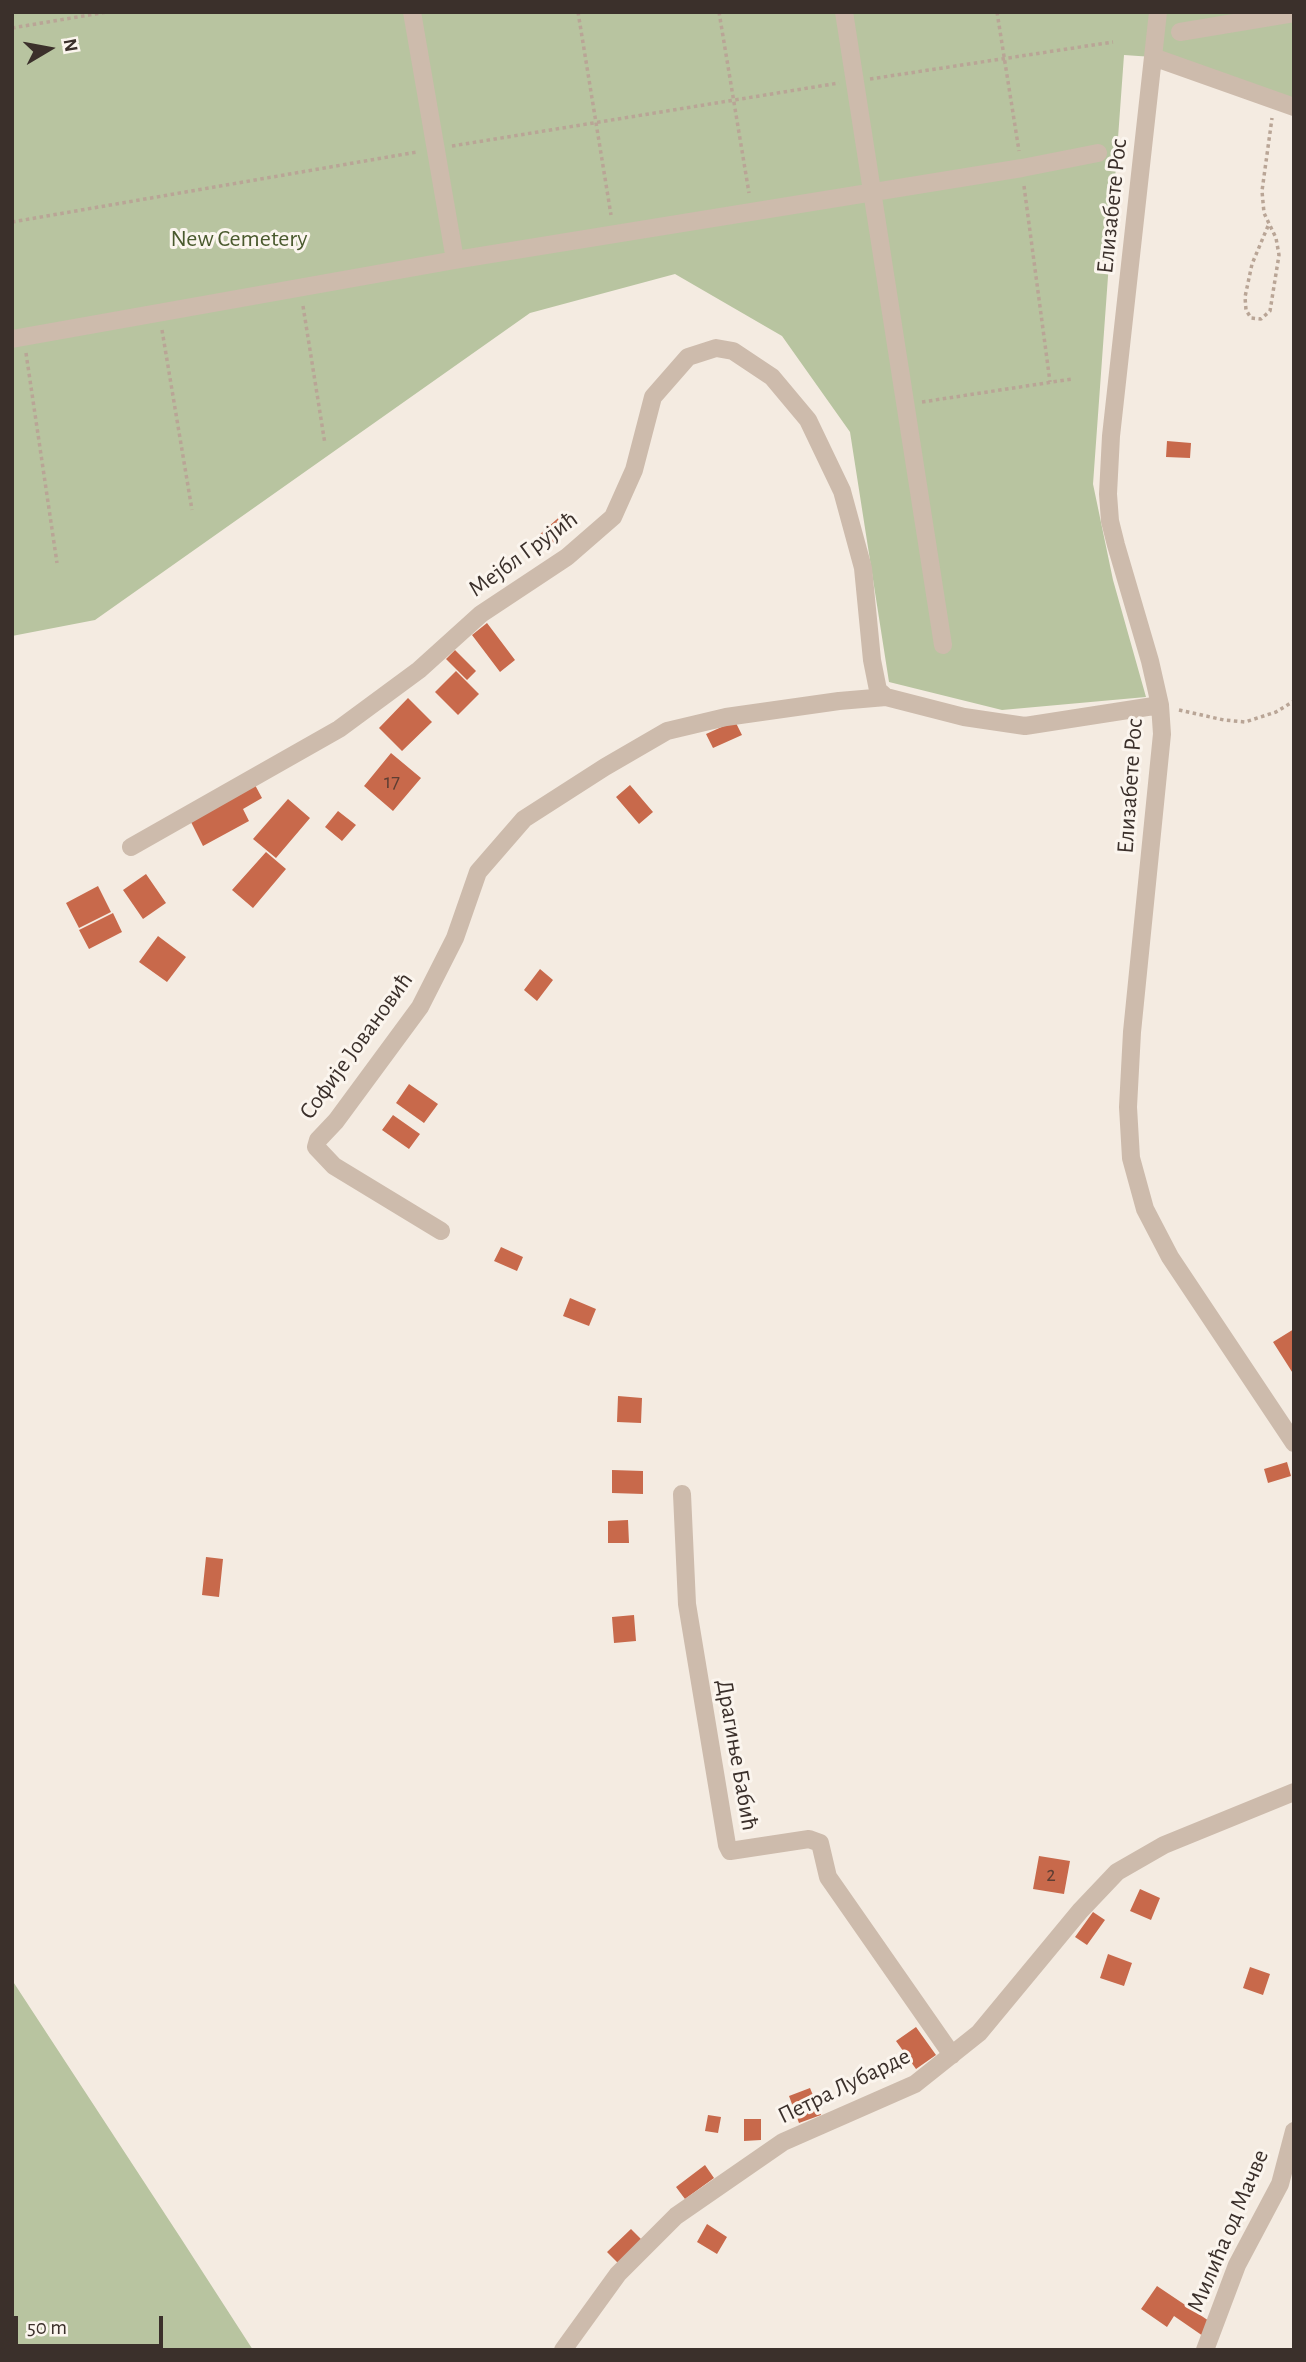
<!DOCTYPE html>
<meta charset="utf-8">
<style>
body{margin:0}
#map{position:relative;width:1306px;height:2362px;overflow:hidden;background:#f4ebe1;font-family:"Alegreya Sans",sans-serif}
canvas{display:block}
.frame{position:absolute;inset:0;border:14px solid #3b302b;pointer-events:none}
.north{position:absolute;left:14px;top:14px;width:70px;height:70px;-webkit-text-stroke:5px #fbf5ee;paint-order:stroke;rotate:80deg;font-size:19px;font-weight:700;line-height:28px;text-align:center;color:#3b302b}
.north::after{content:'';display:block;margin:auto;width:24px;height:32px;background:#3b302b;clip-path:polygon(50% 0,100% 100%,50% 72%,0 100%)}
.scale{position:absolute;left:14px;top:2316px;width:149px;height:32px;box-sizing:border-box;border:4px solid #3b302b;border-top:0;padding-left:9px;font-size:21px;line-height:24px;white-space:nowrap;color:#3b302b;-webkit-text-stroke:5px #fbf5ee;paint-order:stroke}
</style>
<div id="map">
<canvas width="1306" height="2362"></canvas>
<div class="frame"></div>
<div class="north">N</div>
<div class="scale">50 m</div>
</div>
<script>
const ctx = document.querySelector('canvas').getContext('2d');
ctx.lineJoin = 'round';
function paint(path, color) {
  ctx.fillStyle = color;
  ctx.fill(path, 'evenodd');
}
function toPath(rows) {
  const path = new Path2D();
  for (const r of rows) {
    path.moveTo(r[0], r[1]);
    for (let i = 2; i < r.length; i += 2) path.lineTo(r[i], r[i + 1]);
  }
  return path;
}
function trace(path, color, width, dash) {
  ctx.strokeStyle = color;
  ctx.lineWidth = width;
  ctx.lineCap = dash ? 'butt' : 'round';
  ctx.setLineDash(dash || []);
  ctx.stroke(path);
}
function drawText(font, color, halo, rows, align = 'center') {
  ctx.font = font + ' "Alegreya Sans",sans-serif';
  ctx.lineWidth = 6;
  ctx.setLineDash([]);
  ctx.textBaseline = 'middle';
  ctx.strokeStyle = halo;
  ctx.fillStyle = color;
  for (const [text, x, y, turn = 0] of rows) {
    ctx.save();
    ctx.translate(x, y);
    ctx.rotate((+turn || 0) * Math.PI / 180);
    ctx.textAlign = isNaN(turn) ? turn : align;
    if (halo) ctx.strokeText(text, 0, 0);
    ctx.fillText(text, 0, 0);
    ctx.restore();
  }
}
const green = toPath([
 [12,12,1294,12,1294,100,1153,57,1124,55,1093,484,1113,580,1146,697,1002,710,889,682,850,432,782,336,675,274,530,313,95,620,12,636],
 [12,1980,182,2240,253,2350,12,2350]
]);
const building = toPath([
 [1167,441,1191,443,1190,458,1166,457],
 [565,512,576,524,549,547,539,535],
 [487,623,515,660,500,672,472,635],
 [455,650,476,671,467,680,446,659],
 [456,671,479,694,458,715,435,692],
 [408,698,432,722,402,751,379,728],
 [735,721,742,735,713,748,706,734],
 [391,753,421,778,393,811,364,786],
 [255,785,262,798,243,809,249,821,203,846,190,820],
 [630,785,653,812,639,824,616,797],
 [288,799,310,818,276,858,253,839],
 [338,811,356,825,342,841,325,827],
 [266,852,286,869,253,908,232,890],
 [146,874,166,903,143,919,123,890],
 [98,886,111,912,79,928,66,903],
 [113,913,122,932,89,949,79,930],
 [158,936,186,957,167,982,139,962],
 [540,969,553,980,537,1001,524,990],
 [409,1084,438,1104,424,1123,396,1103],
 [393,1115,420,1134,409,1149,382,1130],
 [501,1247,523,1257,517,1271,494,1261],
 [570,1298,596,1309,589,1326,563,1316],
 [1294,1329,1294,1375,1273,1342],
 [618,1396,642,1398,641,1423,617,1422],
 [1287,1462,1291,1476,1268,1483,1264,1469],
 [612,1470,643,1471,643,1494,612,1493],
 [628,1520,629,1543,608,1543,608,1521],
 [206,1557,223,1559,219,1597,202,1595],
 [634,1615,636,1641,614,1643,612,1617],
 [1039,1856,1070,1861,1064,1894,1033,1889],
 [1140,1889,1160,1898,1151,1920,1130,1911],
 [1093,1912,1105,1920,1087,1945,1075,1937],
 [1108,1954,1132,1963,1124,1986,1100,1978],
 [1250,1967,1270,1974,1263,1995,1243,1988],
 [916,2027,936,2055,916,2069,896,2041],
 [810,2088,821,2115,799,2123,789,2096],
 [708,2115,721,2117,718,2133,705,2131],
 [744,2119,761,2119,761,2140,744,2141],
 [705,2165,714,2178,685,2199,676,2187],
 [707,2224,727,2237,717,2254,697,2242],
 [631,2229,642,2240,619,2264,607,2252],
 [1157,2286,1212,2323,1203,2336,1174,2316,1167,2327,1141,2309]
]);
const path = toPath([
 [578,12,611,215],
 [719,12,749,193],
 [997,12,1019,151],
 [12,28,107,12],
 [870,79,1113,42],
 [452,146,839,83],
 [1024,186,1050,382],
 [12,222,417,152],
 [1268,226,1252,264,1245,297,1246,310,1251,318,1261,319,1270,311,1279,255,1276,238,1264,213,1262,191,1272,118],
 [303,306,325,444],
 [162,330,192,510],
 [26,353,57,563],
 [922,402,1072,379],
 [1179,710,1224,720,1245,722,1276,712,1294,701]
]);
const minor = toPath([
 [412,12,455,260],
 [844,12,943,645],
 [1158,12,1111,436,1108,494,1110,521,1116,545,1150,661,1160,705,1162,734,1132,1032,1128,1107,1131,1158,1145,1209,1170,1257,1294,1443],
 [1180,32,1294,13],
 [1153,57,1294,107],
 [12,339,455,260,1022,168,1098,153],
 [131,847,339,729,419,670,481,614,567,557,613,517,634,470,653,397,688,357,716,348,733,351,772,377,808,420,842,491,863,568,872,660,878,690,886,697,964,717,1025,726,1160,705],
 [441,1231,334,1166,316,1147,318,1140,336,1121,420,1007,455,938,478,872,524,819,605,767,667,731,726,717,839,701,886,697],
 [682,1494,687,1604,727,1845,730,1851,809,1839,820,1843,828,1877,952,2055],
 [563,2350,618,2274,676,2216,783,2142,915,2084,979,2033,1080,1911,1117,1872,1164,1845,1294,1792],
 [1205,2350,1237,2265,1280,2184,1294,2131]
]);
const numberNames = [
 ["17",392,782],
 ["2",1051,1875]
];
const streetNames = [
 ["Елизабете Рос",1112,206,-84],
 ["Мејбл Грујић",523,554,-36],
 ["Елизабете Рос",1130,786,-86],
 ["Софије Јовановић",356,1046,-54],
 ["Драгиње Бабић",737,1755,80],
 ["Петра Лубарде",844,2086,-26],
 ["Милића од Мачве",1228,2231,-67]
];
const parkNames = [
 ["New Cemetery",239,239]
];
paint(green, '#b8c4a0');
paint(building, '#c8694b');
trace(path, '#b9a596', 3.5, [3.5, 3.5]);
trace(minor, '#cdbbac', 18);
drawText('21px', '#5e3e33', null, numberNames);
drawText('24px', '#3b302b', '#fbf5ee', streetNames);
drawText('24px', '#4a5a2e', '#fbf5ee', parkNames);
</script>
